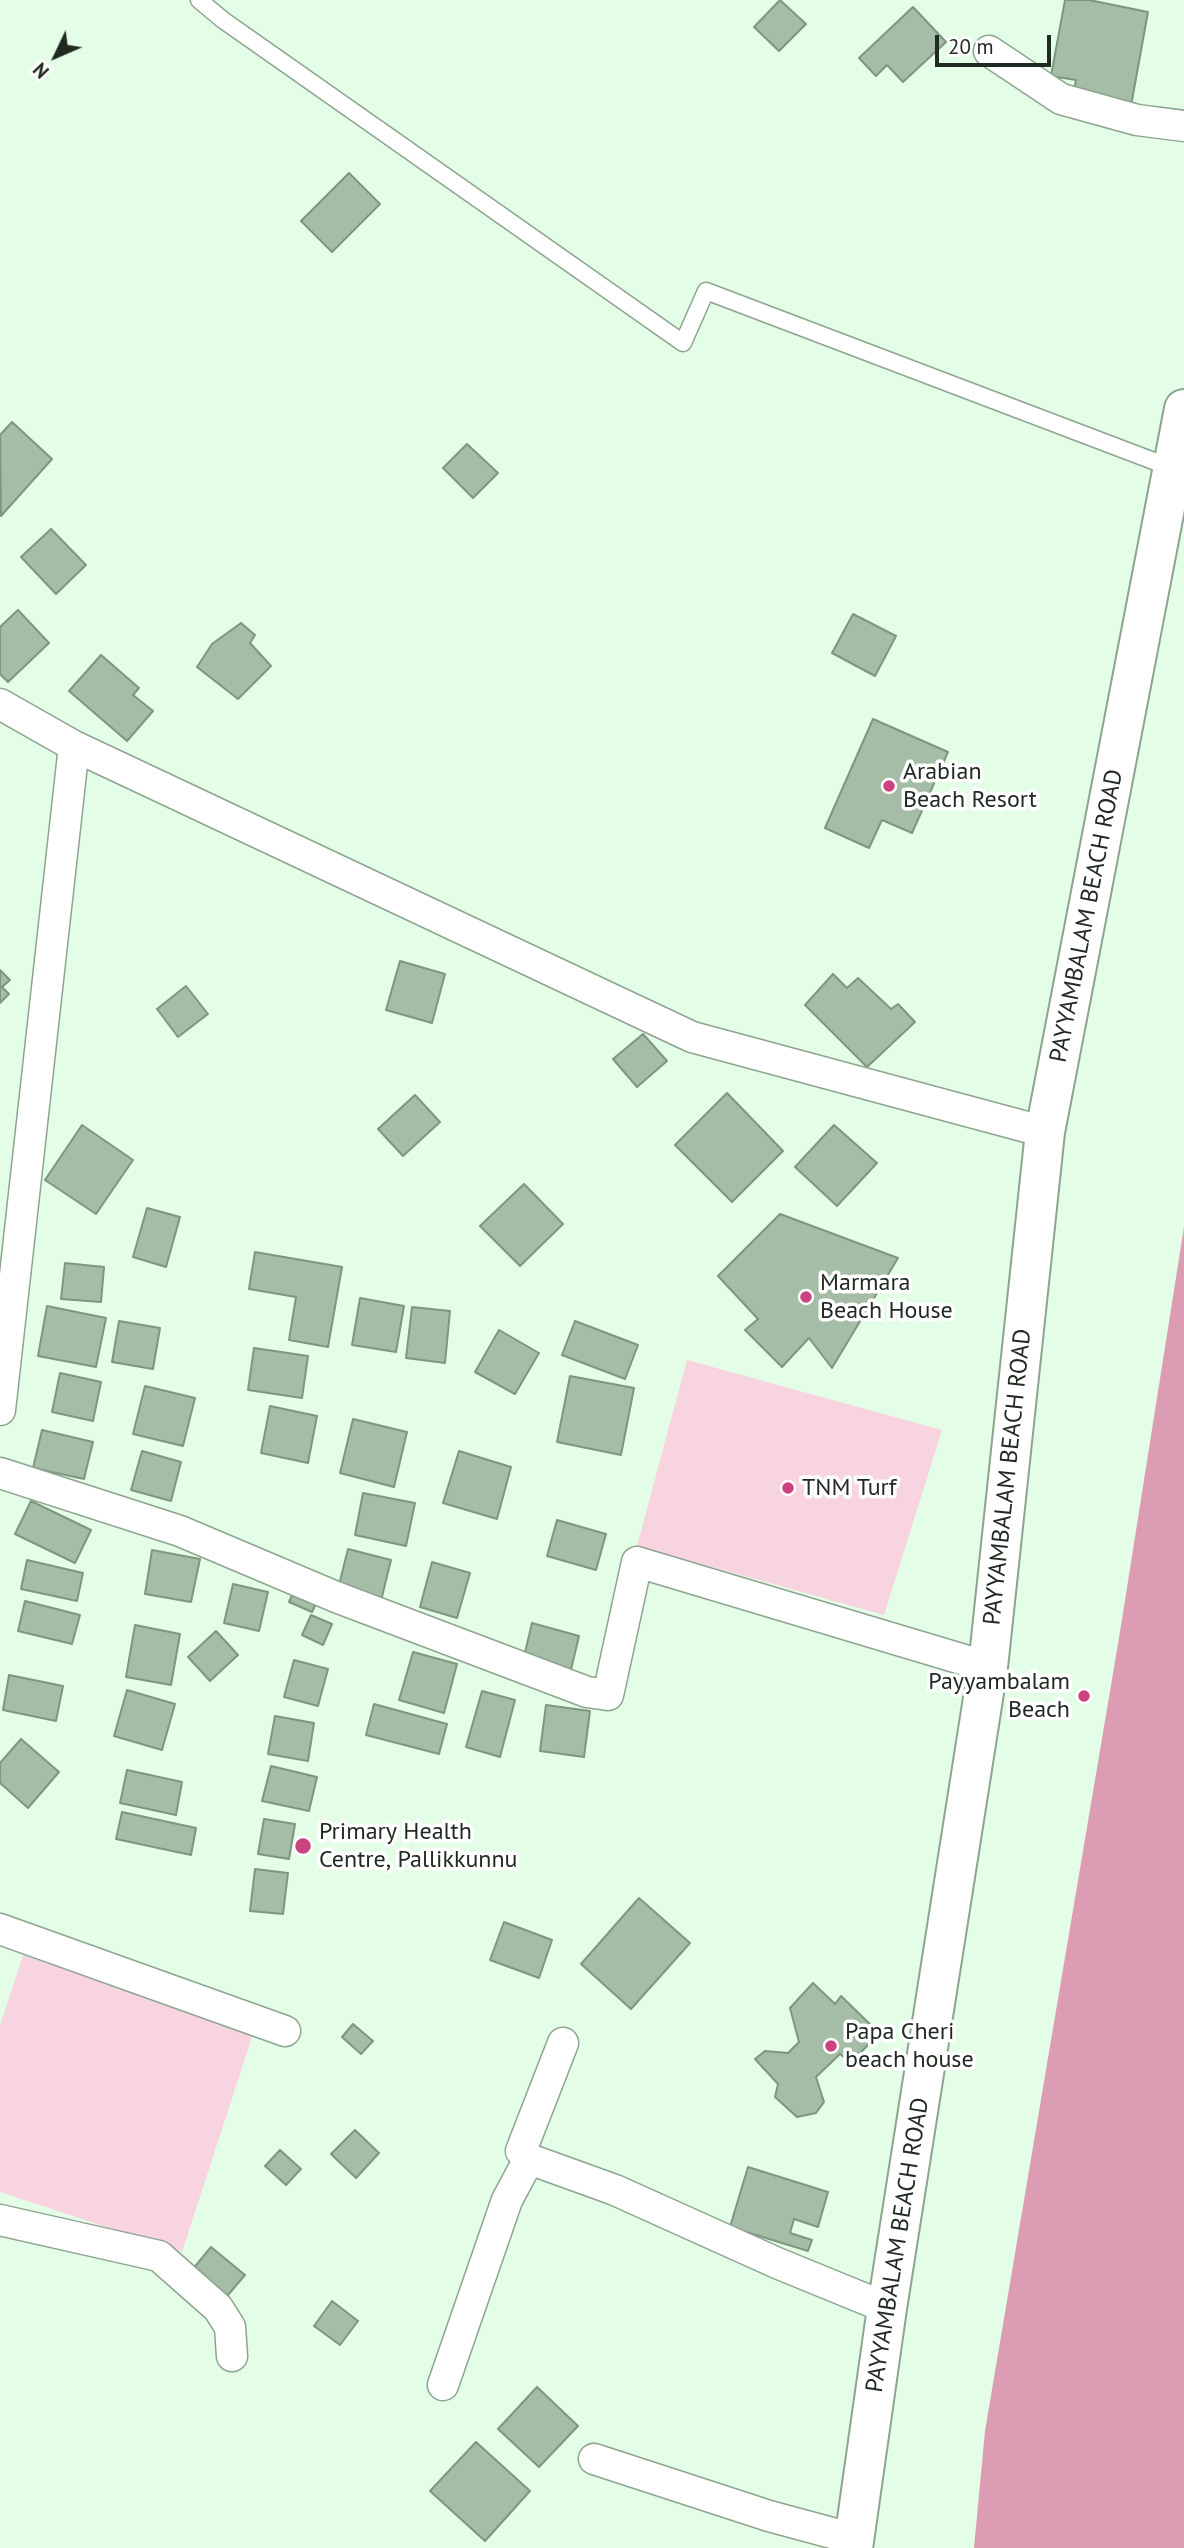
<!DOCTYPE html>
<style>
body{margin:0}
#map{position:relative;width:1184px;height:2548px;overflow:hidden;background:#e4fde6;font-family:"PT Sans",sans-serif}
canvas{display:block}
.north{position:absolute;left:21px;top:21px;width:70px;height:70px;-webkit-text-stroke:5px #fff;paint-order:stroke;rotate:226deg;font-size:19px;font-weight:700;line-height:28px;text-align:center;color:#212a21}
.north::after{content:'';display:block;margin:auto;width:24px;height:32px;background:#212a21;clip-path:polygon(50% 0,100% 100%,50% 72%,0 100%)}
.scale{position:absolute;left:935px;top:35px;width:116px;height:32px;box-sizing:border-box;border:4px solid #212a21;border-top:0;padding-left:9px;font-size:21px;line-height:24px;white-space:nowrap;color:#212a21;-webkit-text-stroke:5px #fff;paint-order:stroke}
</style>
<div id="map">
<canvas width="1184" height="2548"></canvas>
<div class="north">N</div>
<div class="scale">20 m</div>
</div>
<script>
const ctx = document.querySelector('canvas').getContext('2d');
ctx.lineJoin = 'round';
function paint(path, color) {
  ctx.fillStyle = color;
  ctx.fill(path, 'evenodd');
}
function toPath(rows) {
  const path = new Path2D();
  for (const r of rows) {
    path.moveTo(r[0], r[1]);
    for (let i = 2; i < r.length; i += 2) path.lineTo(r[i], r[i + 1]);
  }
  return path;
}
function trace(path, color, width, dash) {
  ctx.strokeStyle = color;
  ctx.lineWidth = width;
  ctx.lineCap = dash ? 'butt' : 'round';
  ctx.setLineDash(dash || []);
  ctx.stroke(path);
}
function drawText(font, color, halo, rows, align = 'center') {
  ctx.font = font + ' "PT Sans",sans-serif';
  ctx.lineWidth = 7;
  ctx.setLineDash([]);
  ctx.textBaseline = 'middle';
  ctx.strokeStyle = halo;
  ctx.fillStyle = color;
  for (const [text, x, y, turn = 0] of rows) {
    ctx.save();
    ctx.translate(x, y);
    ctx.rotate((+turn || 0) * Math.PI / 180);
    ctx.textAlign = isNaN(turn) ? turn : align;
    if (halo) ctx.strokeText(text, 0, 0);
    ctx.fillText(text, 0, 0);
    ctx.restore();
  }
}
const green = toPath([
 [687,1360,942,1430,884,1615,637,1546],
 [23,1955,254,2031,182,2252,0,2192,0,2026]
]);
const water = toPath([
 [1184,1227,1184,2548,974,2548,985,2431,1120,1632]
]);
const building = toPath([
 [780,0,806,24,779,51,754,27,780,0],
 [1065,0,1089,0,1148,12,1131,106,1073,95,1076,80,1051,76,1065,0],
 [913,7,946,42,903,82,887,65,876,76,859,58,913,7],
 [349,173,380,204,332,252,301,221,349,173],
 [12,422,52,459,1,516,0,435,12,422],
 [467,444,498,473,473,498,443,468,467,444],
 [51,529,86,565,56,594,21,557,51,529],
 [18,610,49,643,8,682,0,674,0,627,18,610],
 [853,614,896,636,875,676,832,653,853,614],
 [241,623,255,635,250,643,271,666,238,699,197,667,212,644,241,623],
 [101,655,139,688,133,695,153,711,127,741,69,691,101,655],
 [873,719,948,752,912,833,882,820,869,848,825,828,873,719],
 [400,961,445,974,432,1023,386,1010,400,961],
 [0,970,10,980,2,987,9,994,0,1003,0,970],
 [833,974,847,988,858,978,891,1009,898,1004,915,1022,867,1067,805,1005,833,974],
 [186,986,208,1014,178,1037,157,1009,186,986],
 [643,1034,667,1061,637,1087,613,1059,643,1034],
 [727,1093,783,1151,732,1202,675,1145,727,1093],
 [415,1095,440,1122,403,1156,378,1129,415,1095],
 [82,1125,133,1160,96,1214,45,1180,82,1125],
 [834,1125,877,1163,837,1206,795,1167,834,1125],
 [524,1184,563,1224,520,1266,480,1226,524,1184],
 [147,1208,180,1217,166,1267,133,1257,147,1208],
 [780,1214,898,1258,832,1368,809,1338,782,1367,745,1330,758,1319,718,1276,780,1214],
 [255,1252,342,1267,328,1347,289,1340,296,1297,249,1289,255,1252],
 [65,1263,104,1267,101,1302,61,1299,65,1263],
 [360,1298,404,1306,396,1352,352,1345,360,1298],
 [47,1306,106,1318,96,1367,38,1356,47,1306],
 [412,1307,450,1311,445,1363,406,1358,412,1307],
 [119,1321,160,1328,153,1369,112,1362,119,1321],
 [575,1321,638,1345,625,1379,562,1355,575,1321],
 [499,1330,539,1353,515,1394,475,1372,499,1330],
 [254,1348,308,1356,302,1398,248,1390,254,1348],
 [60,1373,101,1382,93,1421,52,1412,60,1373],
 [570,1376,634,1388,621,1455,557,1442,570,1376],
 [145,1386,195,1398,183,1446,133,1434,145,1386],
 [270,1406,317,1416,308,1463,261,1453,270,1406],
 [353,1419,407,1432,394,1487,340,1473,353,1419],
 [42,1430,93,1442,84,1479,33,1468,42,1430],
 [142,1451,181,1462,171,1501,131,1490,142,1451],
 [459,1451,511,1467,497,1519,443,1503,459,1451],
 [363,1493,415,1503,406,1546,355,1535,363,1493],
 [31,1501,91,1530,75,1563,15,1534,31,1501],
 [557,1520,606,1534,596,1570,547,1556,557,1520],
 [348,1549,391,1560,379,1609,336,1597,348,1549],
 [152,1550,200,1559,191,1602,145,1594,152,1550],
 [27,1560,83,1573,77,1601,21,1589,27,1560],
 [432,1562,470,1573,457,1618,420,1607,432,1562],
 [303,1569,327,1580,312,1612,289,1602,303,1569],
 [233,1584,268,1592,259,1631,224,1623,233,1584],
 [25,1601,80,1615,72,1644,18,1631,25,1601],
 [311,1615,332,1624,323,1645,302,1635,311,1615],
 [532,1623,579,1636,569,1678,522,1665,532,1623],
 [135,1625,180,1634,171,1685,126,1677,135,1625],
 [216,1631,238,1655,210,1681,188,1657,216,1631],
 [413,1652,457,1664,444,1713,399,1700,413,1652],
 [294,1660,328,1669,318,1706,284,1697,294,1660],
 [9,1675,63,1686,56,1721,3,1710,9,1675],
 [127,1690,175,1704,162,1750,114,1736,127,1690],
 [482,1691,515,1700,500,1757,466,1747,482,1691],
 [374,1704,447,1724,439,1754,366,1735,374,1704],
 [546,1705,590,1711,584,1757,540,1751,546,1705],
 [275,1716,314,1723,308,1761,268,1754,275,1716],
 [21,1739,59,1772,28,1808,0,1783,0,1763,21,1739],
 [271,1766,317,1777,309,1811,262,1801,271,1766],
 [127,1770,182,1782,176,1815,120,1803,127,1770],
 [122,1812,196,1828,191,1855,116,1839,122,1812],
 [264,1819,295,1824,289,1859,258,1854,264,1819],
 [255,1869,288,1873,283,1914,250,1911,255,1869],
 [639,1898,690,1943,631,2009,581,1964,639,1898],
 [504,1922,552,1940,539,1978,490,1960,504,1922],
 [813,1983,835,2004,841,1996,879,2033,851,2063,840,2054,816,2077,824,2102,816,2113,797,2117,775,2097,778,2084,755,2059,765,2051,788,2053,799,2042,790,2008,813,1983],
 [353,2024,373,2041,361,2054,342,2037,353,2024],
 [355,2130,379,2153,356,2178,331,2154,355,2130],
 [280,2150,301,2169,286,2185,265,2166,280,2150],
 [748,2167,828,2192,818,2227,794,2219,790,2233,812,2240,808,2251,730,2227,748,2167],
 [211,2247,245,2275,222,2302,188,2275,211,2247],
 [332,2301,358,2321,340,2345,314,2326,332,2301],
 [537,2387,578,2426,539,2467,498,2429,537,2387],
 [476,2442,530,2491,485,2541,430,2491,476,2442]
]);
const lane = toPath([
 [199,0,223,20,683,343,706,291,1172,468]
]);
const street = toPath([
 [989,51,1061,99,1137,120,1184,126],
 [0,704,74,746,0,1410],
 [74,746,692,1037,1045,1132],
 [0,1473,180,1531,336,1597,587,1692,608,1695,637,1562,988,1667],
 [0,1929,285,2031],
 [563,2043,521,2151,529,2159,615,2190,777,2263,887,2308],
 [0,2220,159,2256,218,2308,230,2327,232,2356],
 [443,2385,507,2200,529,2159],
 [594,2459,769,2516,854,2539]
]);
const secondary = toPath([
 [853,2548,887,2308,988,1667,1045,1132,1184,409]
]);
const markers = [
 [889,786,7,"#cb4381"],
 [806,1297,7,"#cb4381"],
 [788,1488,7,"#cb4381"],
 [1084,1696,7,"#cb4381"],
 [303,1846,9,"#cb4381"],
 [831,2046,7,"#cb4381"]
];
const poiNames = [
 ["Arabian",903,772],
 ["Beach Resort",903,800],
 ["Marmara",820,1283],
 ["Beach House",820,1311],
 ["TNM Turf",802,1488],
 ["Payyambalam",1070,1682,"right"],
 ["Beach",1070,1710,"right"],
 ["Primary Health",319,1832],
 ["Centre, Pallikkunnu",319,1860],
 ["Papa Cheri",845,2032],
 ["beach house",845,2060]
];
const streetNames = [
 ["PAYYAMBALAM BEACH ROAD",1087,916,-79],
 ["PAYYAMBALAM BEACH ROAD",1008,1477,-84],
 ["PAYYAMBALAM BEACH ROAD",898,2245,-81]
];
paint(green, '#f8d3e0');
paint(water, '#dc9cb3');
paint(building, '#a5bca6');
trace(building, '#7f9580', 2);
trace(lane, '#8da48f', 19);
trace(street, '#8da48f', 33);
trace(secondary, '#8da48f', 42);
trace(lane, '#fff', 16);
trace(street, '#fff', 30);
trace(secondary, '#fff', 38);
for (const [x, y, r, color] of markers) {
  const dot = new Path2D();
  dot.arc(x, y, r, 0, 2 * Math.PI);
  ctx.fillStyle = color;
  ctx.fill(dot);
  trace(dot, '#fff', 2.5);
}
drawText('24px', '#212a21', '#fff', poiNames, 'left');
drawText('24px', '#212a21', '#fff', streetNames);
</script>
